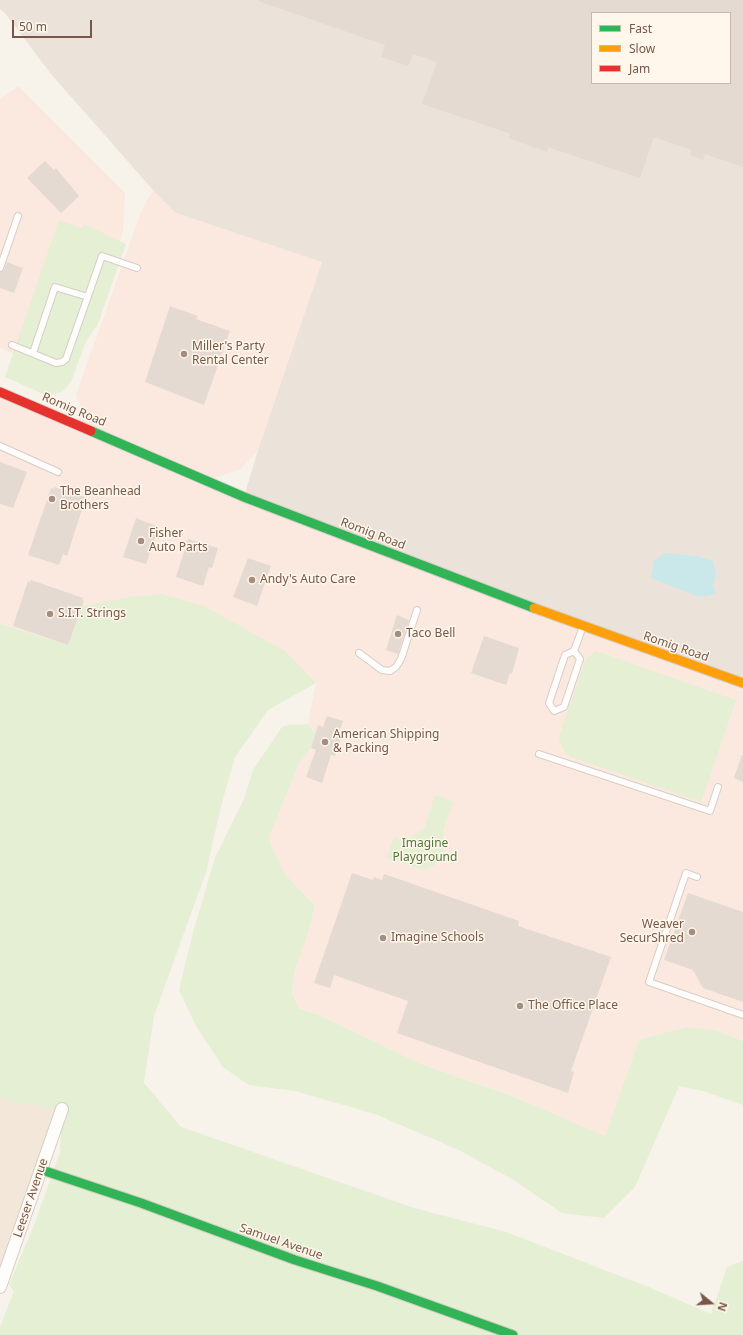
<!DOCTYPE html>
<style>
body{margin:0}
#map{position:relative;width:743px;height:1335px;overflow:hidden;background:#f7f2ea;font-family:"Noto Sans",sans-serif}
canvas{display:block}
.legend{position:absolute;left:591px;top:12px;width:140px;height:72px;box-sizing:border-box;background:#fff7eb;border:1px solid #c9b7aa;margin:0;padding:5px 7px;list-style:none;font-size:12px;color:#775748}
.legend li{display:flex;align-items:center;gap:8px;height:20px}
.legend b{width:20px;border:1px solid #c9b7aa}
.north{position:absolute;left:691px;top:1283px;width:40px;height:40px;-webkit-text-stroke:3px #fff7eb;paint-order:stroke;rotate:108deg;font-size:11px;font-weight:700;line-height:16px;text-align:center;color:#775748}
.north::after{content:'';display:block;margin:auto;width:14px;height:18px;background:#775748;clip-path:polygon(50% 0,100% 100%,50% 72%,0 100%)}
.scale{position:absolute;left:12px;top:20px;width:80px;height:18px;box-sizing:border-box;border:2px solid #775748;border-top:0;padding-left:5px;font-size:12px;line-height:14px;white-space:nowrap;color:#775748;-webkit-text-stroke:3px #fff7eb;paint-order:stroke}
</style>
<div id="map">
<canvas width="743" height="1335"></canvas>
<ul class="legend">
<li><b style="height:5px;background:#30b455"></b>Fast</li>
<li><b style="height:5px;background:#ff9f0a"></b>Slow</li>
<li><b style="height:5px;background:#e5322d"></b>Jam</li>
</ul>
<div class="north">N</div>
<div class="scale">50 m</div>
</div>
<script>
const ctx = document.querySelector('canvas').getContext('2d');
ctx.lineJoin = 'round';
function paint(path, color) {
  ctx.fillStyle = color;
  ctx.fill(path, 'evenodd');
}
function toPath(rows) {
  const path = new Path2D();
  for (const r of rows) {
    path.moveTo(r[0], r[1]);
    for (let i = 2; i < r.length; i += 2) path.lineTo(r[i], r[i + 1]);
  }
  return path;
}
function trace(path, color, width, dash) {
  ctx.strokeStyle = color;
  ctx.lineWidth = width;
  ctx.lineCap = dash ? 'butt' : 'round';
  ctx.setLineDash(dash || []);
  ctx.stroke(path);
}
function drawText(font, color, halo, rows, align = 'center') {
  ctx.font = font + ' "Noto Sans",sans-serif';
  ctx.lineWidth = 3;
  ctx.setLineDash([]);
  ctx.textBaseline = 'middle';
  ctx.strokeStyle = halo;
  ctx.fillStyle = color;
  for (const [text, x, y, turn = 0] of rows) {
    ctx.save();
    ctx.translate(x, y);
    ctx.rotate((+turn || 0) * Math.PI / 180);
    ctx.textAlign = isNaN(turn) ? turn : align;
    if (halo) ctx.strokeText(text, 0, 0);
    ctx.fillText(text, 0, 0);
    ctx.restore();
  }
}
const residential = toPath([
 [0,1093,62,1109,0,1287]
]);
const commercial = toPath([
 [18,86,125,193,123,232,93,328,69,377,0,348,0,99],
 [153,190,176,213,322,262,258,450,241,469,208,480,743,683,743,1041,718,1031,639,1040,605,1136,514,1097,421,1064,319,1015,299,1009,292,994,294,973,306,939,315,906,286,875,273,851,269,837,299,762,311,748,315,734,308,724,316,683,66,657,0,634,0,391,76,424,82,409,76,395,141,212]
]);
const industrial = toPath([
 [0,0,743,0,743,683,244,497,258,450,322,262,176,213,153,190,51,74,5,13,0,9],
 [592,13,730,13,730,83,592,83]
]);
const green = toPath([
 [59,220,82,228,84,224,126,244,98,324,86,341,71,382,62,392,46,395,5,377],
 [161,594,204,606,285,651,316,683,268,710,235,757,221,806,206,872,154,1016,144,1083,181,1127,414,1208,506,1232,646,1286,711,1314,727,1267,743,1261,743,1335,0,1335,0,1327,14,1291,9,1285,36,1220,60,1152,62,1109,13,1102,0,1097,0,624,68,645,82,606,130,597],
 [596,651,736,700,701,802,574,758,567,755,562,747,559,737,586,659],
 [308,724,315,734,311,748,299,763,269,837,273,851,286,875,315,906,306,939,294,973,292,994,299,1009,319,1015,421,1064,514,1097,605,1136,639,1040,688,1027,718,1031,743,1041,743,1105,703,1091,679,1086,635,1187,604,1218,562,1213,512,1179,459,1150,375,1114,295,1091,249,1085,223,1067,196,1026,179,990,194,929,215,858,244,799,253,770,282,727,289,725],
 [435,795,453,802,443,829,444,850,441,859,433,866,424,870,387,858,394,836,402,839,409,838,421,831,425,827]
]);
const water = toPath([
 [665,553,697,556,713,561,716,574,713,586,716,594,700,597,651,578,654,561]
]);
const building = toPath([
 [259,0,743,0,743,167,705,154,703,160,690,155,691,150,654,137,640,178,548,147,547,152,509,138,511,134,422,104,437,62,413,54,408,66,381,57,385,45,258,1],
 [592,13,730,13,730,83,592,83],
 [45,161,54,170,56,168,79,196,61,213,27,178],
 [7,262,23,268,14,293,0,288,0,272,4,270],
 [170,306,198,316,196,319,230,331,204,405,145,382],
 [0,462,27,472,13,508,0,504],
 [54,487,85,497,85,500,67,556,63,554,59,565,28,555,51,488,54,489],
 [136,518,159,527,146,564,123,557],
 [188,539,218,548,212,568,209,567,203,586,176,577],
 [248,558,271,566,257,606,233,597],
 [31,580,83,598,82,600,84,601,68,645,13,626,28,581,30,582],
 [397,615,409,620,398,654,386,650],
 [484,636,519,648,512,674,510,673,506,685,471,673],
 [327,716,343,721,339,732,343,733,335,756,331,755,322,783,306,777,316,750,311,748,318,725,323,727],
 [742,755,743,755,743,782,734,778],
 [352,873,373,880,374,877,382,880,384,874,519,921,518,926,611,957,571,1071,574,1072,568,1093,397,1033,408,1001,334,975,330,988,314,983],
 [688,893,743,912,743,1002,703,988,693,970,664,960]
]);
const lane = toPath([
 [0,268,18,216],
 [12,345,56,363,62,362,66,359,102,256,137,268],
 [33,353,55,287,88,297],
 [0,446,58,472],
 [574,651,580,659,564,707,554,711,549,703,565,655,574,651,582,629],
 [359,653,382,670,390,671,396,667,401,659,417,610],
 [539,754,710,811,718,787],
 [697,877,686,873,649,982,743,1015]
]);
const street = toPath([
 [0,1287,62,1109]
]);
const fast = toPath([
 [91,431,244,497,534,608],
 [42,1170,141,1203,295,1260,377,1286,513,1335]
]);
const slow = toPath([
 [534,608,743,683]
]);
const jam = toPath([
 [0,392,91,431]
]);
const markers = [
 [184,354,4,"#a48d81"],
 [52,499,4,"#a48d81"],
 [141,541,4,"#a48d81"],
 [252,580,4,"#a48d81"],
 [50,614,4,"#a48d81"],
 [398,634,4,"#a48d81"],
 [325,742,4,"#a48d81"],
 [692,932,4,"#a48d81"],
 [383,938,4,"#a48d81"],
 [520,1006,4,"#a48d81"]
];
const poiNames = [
 ["Miller's Party",192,347],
 ["Rental Center",192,361],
 ["The Beanhead",60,492],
 ["Brothers",60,506],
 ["Fisher",149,534],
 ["Auto Parts",149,548],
 ["Andy's Auto Care",260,580],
 ["S.I.T. Strings",58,614],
 ["Taco Bell",406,634],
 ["American Shipping",333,735],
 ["& Packing",333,749],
 ["Weaver",684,925,"right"],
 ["SecurShred",684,939,"right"],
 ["Imagine Schools",391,938],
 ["The Office Place",528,1006]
];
const streetNames = [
 ["Romig Road",74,410,23],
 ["Romig Road",373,534,21],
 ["Romig Road",676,647,19],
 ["Leeser Avenue",31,1198,-71],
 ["Samuel Avenue",281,1242,19]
];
const parkNames = [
 ["Imagine",425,844],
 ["Playground",425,858]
];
paint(residential, '#f3e7da');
paint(commercial, '#fbe9e0');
paint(industrial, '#ebe2da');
paint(green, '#e4efd3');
paint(water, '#cae7e9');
paint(building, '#e4dad1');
trace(lane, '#d6cdc6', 8);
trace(street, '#d6cdc6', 14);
trace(fast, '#d7cdc6', 11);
trace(slow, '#d7cdc6', 11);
trace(jam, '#d7cdc6', 11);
trace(lane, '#fefdfc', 6);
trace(street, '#fefdfc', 12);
trace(fast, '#30b455', 9);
trace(slow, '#ff9f0a', 9);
trace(jam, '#e5322d', 9);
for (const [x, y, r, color] of markers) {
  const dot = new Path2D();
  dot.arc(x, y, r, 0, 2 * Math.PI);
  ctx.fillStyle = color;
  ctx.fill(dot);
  trace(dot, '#fff7eb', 1.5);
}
drawText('12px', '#775748', '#fff7eb', poiNames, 'left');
drawText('12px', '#775748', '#fff7eb', streetNames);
drawText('12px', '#50783c', '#fff7eb', parkNames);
</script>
